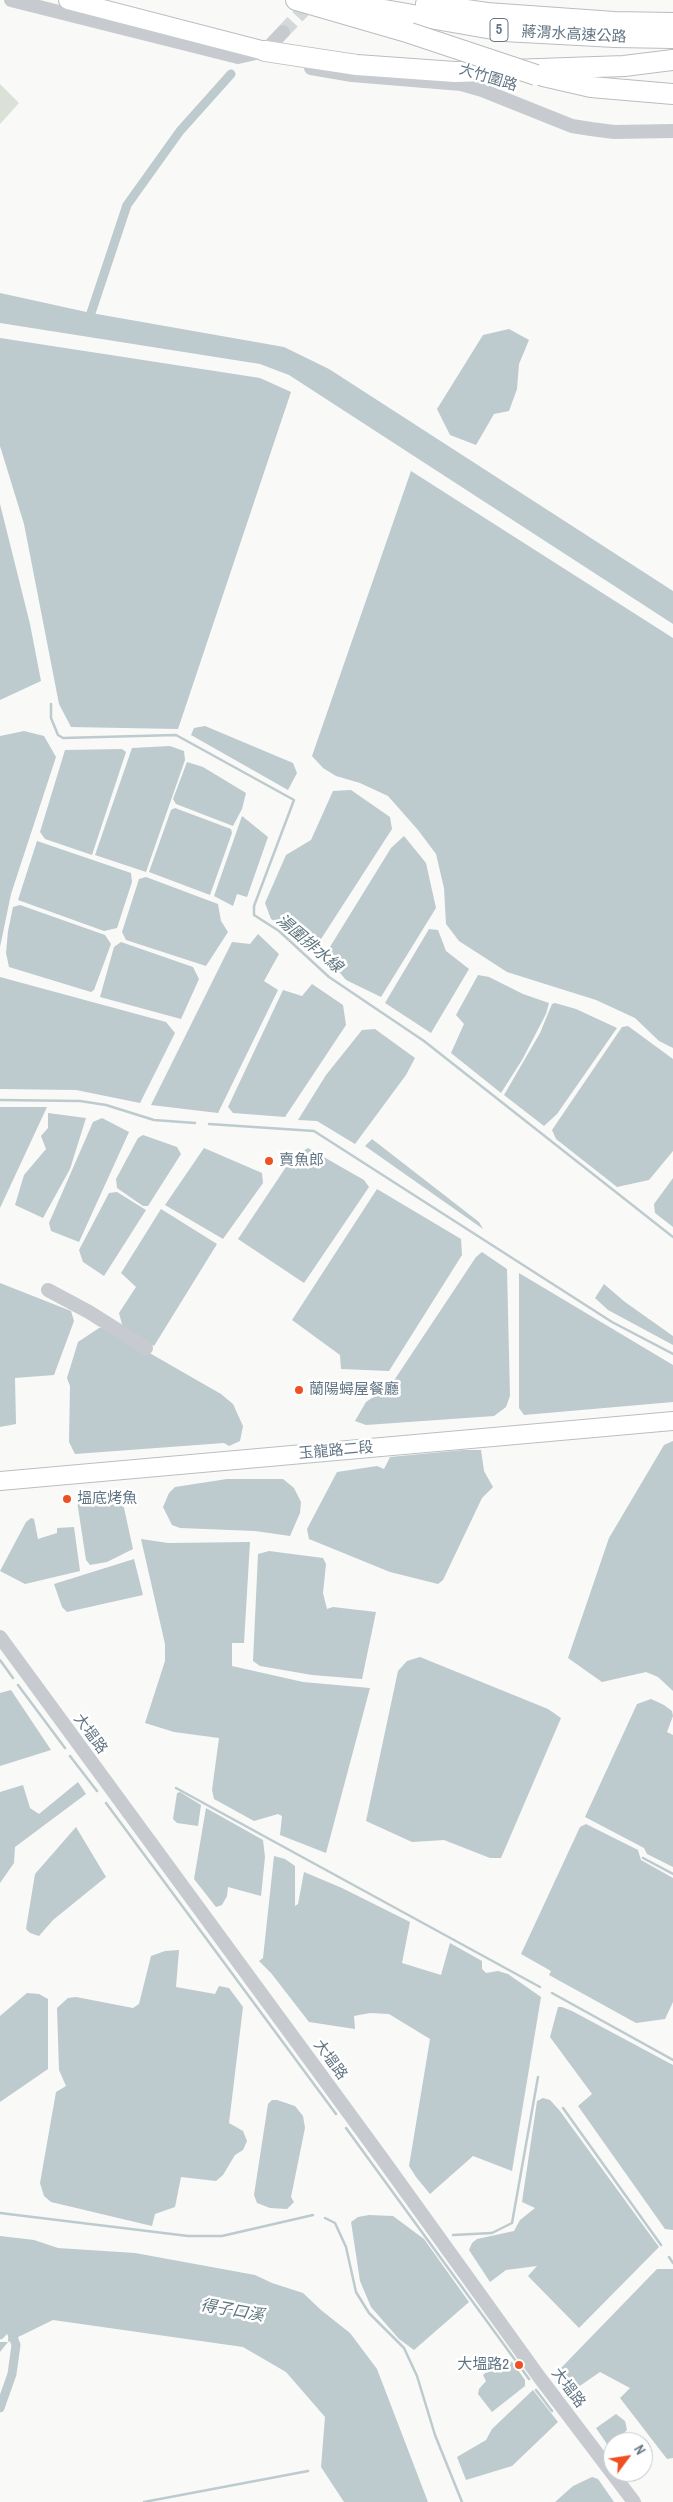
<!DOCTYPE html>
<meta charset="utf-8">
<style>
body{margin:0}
#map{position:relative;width:673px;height:2502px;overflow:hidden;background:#f9f9f7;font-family:"Archivo Narrow",sans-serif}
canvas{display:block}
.north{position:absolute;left:603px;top:2432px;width:50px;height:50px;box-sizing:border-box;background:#fff;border:1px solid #c0c8ce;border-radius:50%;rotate:59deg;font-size:14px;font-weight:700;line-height:20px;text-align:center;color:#627584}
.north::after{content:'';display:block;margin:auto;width:18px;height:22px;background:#ef5021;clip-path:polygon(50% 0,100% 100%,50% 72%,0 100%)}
</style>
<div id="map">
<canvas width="673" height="2502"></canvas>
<div class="north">N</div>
</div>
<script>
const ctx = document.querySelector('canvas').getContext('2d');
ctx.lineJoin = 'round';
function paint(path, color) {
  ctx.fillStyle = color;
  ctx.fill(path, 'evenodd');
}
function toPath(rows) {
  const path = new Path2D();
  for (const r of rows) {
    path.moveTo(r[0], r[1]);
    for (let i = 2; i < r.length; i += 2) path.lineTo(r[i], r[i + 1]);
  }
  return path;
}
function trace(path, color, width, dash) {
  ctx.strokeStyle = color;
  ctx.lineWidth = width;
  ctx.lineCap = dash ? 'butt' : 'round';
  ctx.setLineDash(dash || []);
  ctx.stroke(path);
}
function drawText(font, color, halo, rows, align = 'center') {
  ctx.font = font + ' "Archivo Narrow","Noto Sans TC",sans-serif';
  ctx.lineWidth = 5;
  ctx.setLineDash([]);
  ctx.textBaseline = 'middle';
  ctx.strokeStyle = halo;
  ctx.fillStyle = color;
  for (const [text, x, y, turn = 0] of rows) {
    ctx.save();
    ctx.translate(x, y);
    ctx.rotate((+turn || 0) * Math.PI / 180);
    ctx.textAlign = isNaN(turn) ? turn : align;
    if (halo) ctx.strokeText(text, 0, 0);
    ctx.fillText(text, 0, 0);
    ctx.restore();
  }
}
const green = toPath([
 [0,84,19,103,0,124]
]);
const water = toPath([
 [0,293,91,313,284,347,329,369,673,591,673,624,289,375,260,364,0,323],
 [509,329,529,340,519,364,517,389,509,411,494,414,476,445,450,435,437,409,483,335],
 [0,338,260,378,291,392,178,729,71,727,59,704,24,524,0,446],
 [411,471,673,638,673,1048,659,1041,635,1018,596,1000,507,972,459,941,446,924,444,888,436,854,418,830,388,796,360,783,336,776,323,768,312,756],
 [0,504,30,624,41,681,0,700],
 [205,726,293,763,297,773,288,790,191,735,194,728],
 [24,731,44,736,56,757,11,894,0,947,0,736],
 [170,746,184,751,185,760,146,872,95,855,132,748],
 [122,749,126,752,92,855,45,839,40,832,65,750],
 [187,762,203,767,246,793,242,809,233,826,176,804,173,799],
 [351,790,390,817,392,829,321,939,306,938,271,919,265,903,286,855,311,840,333,791],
 [175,808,231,829,232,833,210,895,149,872,171,810],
 [242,816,268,837,247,897,237,894,233,906,214,896],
 [404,836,426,863,436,908,381,997,346,980,325,955,391,848],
 [37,841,131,873,132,882,117,928,104,931,18,900],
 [146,877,218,904,221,921,228,932,206,966,126,940,122,932,139,879],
 [20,905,105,935,111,944,94,990,91,992,9,967,6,953,8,931,13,907],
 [429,929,438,930,446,951,469,969,431,1033,385,1003],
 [258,934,279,954,264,981,278,990,218,1113,151,1105,232,942,250,944],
 [121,942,193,967,199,979,181,1019,100,997,114,947],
 [478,975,489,977,523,994,549,1003,546,1014,522,1060,501,1093,451,1053,464,1024,456,1015],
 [0,977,166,1022,175,1033,140,1103,76,1090,0,1089],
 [312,984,343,1005,346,1025,285,1117,233,1113,228,1107,283,990,302,996],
 [555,1003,576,1009,617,1028,557,1114,544,1126,504,1095,540,1033,552,1004],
 [628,1026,673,1059,673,1151,649,1180,617,1187,556,1139,552,1130,622,1027],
 [375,1029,415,1058,406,1075,355,1144,317,1121,298,1120,326,1075,362,1030],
 [0,1107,47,1107,0,1208],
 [48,1113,86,1118,70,1169,43,1218,15,1205,24,1175,46,1149,41,1136,48,1128],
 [102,1118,129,1132,79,1242,51,1231,49,1223,93,1122],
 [143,1135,177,1147,181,1154,148,1206,143,1206,117,1188,116,1179,138,1138],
 [372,1139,479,1222,483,1229,365,1146],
 [204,1148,262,1173,263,1183,223,1239,165,1205],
 [308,1148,364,1180,369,1187,304,1283,238,1239,292,1158],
 [673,1178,673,1227,655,1213,654,1204],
 [377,1189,461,1239,462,1255,389,1371,341,1369,340,1355,292,1320],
 [117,1192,146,1210,104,1276,83,1262,79,1250,109,1193],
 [161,1209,217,1244,154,1346,123,1328,119,1313,136,1287,121,1273],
 [482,1252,507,1269,510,1396,506,1407,494,1416,366,1425,355,1421,366,1402,391,1385,476,1257],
 [519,1273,673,1365,673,1402,524,1415,519,1408],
 [0,1283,71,1311,74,1321,54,1375,15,1378,16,1424,0,1427],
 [604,1284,625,1302,673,1336,673,1345,608,1310,595,1298],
 [99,1328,106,1328,221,1394,233,1404,243,1426,240,1441,229,1446,224,1443,75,1454,69,1442,70,1386,67,1378,78,1342],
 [673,1441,673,1691,658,1677,646,1672,602,1682,568,1658,609,1538,664,1445],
 [463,1450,481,1450,484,1471,493,1487,482,1498,443,1580,438,1584,390,1572,309,1539,307,1529,337,1472,377,1466,384,1469,390,1457],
 [227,1479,283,1479,294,1488,301,1502,300,1513,290,1536,255,1531,180,1528,172,1525,163,1507,169,1493,175,1487],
 [121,1494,133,1549,107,1562,90,1565,86,1560,77,1501],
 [31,1518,34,1519,38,1539,57,1533,57,1528,74,1527,80,1571,25,1584,0,1571,26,1522],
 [141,1539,168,1543,250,1542,244,1643,232,1643,232,1666,303,1682,370,1688,326,1853,280,1835,282,1816,278,1814,254,1821,214,1799,212,1790,219,1738,174,1732,145,1723,165,1661,165,1644],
 [269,1551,323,1558,326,1564,323,1593,327,1609,333,1607,376,1612,362,1679,312,1675,260,1666,253,1661,258,1554],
 [134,1559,143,1595,67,1612,62,1607,54,1584],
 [420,1657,548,1709,561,1718,501,1858,490,1858,444,1840,412,1842,366,1821,398,1671,407,1661],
 [11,1690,51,1750,0,1766,0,1693],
 [651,1699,664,1705,672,1711,673,1716,667,1732,673,1735,673,1867,647,1854,644,1848,585,1817,637,1704],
 [78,1782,86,1794,15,1847,14,1863,0,1883,0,1792,23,1785,30,1808,39,1814],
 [180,1792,201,1805,198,1826,177,1823,173,1819,177,1793],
 [206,1808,263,1840,265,1857,261,1896,228,1887,227,1896,222,1905,216,1907,194,1879],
 [586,1824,638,1850,641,1860,673,1878,673,2002,665,2019,636,2023,549,1975,551,1971,521,1954,580,1827],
 [76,1827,106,1877,53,1920,39,1936,30,1933,26,1929,35,1874],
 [274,1856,285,1859,295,1866,295,1906,298,1904,304,1872,342,1888,410,1922,402,1963,441,1975,450,1943,482,1961,482,1969,486,1973,498,1971,508,1974,541,1997,512,2171,473,2156,430,2194,416,2177,409,2166,430,2039,389,2014,370,2013,354,2016,355,2029,309,2022,271,1973,259,1961,263,1958],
 [179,1950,176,1987,215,1994,219,1986,229,1988,243,2007,229,2123,243,2131,247,2141,243,2150,235,2155,223,2175,216,2181,181,2177,175,2207,155,2214,152,2226,51,2202,44,2196,40,2183,56,2092,66,2086,59,2070,57,2008,68,1998,76,1997,133,2008,139,2004,151,1956,165,1951],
 [27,1993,39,1994,48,1999,48,2069,0,2102,0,2016],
 [558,2007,562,2007,572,2011,673,2065,673,2230,665,2229,578,2106,592,2094,550,2037],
 [543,2098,550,2100,560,2111,659,2247,579,2328,528,2276,537,2266,506,2270,490,2282,469,2250,472,2243,477,2239,514,2231,520,2220,535,2208,522,2202,523,2195,537,2101],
 [272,2100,277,2100,295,2106,303,2116,305,2128,291,2197,294,2202,287,2209,270,2208,257,2203,254,2195,268,2104],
 [369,2215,393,2216,424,2239,469,2302,414,2350,399,2339,371,2307,360,2281,351,2222,358,2217],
 [0,2236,34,2240,58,2248,135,2253,255,2275,272,2283,303,2293,321,2310,350,2333,377,2369,428,2502,344,2502,321,2467,325,2417,286,2372,243,2347,53,2320,8,2342,0,2352,0,2342,8,2342,9,2327,0,2329],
 [657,2269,673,2269,673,2458,667,2459,620,2398,630,2388,600,2372,571,2392,559,2374,561,2368],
 [504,2357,513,2363,525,2380,525,2386,492,2412,478,2394,479,2389,486,2381,483,2375],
 [533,2390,558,2422,512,2466,466,2480,457,2457,486,2440,492,2429],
 [616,2414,625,2421,627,2430,609,2447,596,2428],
 [592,2477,598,2479,614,2502,555,2502,573,2486]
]);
const stream = toPath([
 [51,704,51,718,58,735,63,738,176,735,294,800,254,906,254,915,279,931,329,977,424,1041,673,1237],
 [0,1100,80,1101,106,1105,154,1120,195,1123],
 [209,1124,314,1131,612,1322,673,1354],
 [0,1660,13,1678],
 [18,1685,65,1748],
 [70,1756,97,1791],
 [176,1788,540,1987],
 [106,1803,336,2114],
 [643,1858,673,1874],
 [552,1993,673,2060],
 [563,2108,661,2245],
 [346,2128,529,2379],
 [0,2213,188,2236,222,2236,313,2215],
 [325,2218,335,2223,346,2247,356,2292,369,2313,404,2348,417,2376,435,2435,462,2502],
 [453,2235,492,2233,512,2223,538,2077],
 [669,2257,673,2263],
 [536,2390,552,2411],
 [144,2502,308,2471]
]);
const canal = toPath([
 [88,322,127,205,180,131,231,74],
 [0,2335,12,2322],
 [0,2408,12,2374,16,2345,9,2326]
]);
const minorTunnel = toPath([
 [283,32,313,0]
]);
const minor = toPath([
 [11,0,238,57,265,51,283,32],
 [311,68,352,75,461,84,482,90,572,126,591,129,614,132,673,131],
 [48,1290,89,1312,146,1348],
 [0,1637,381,2157,540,2378,634,2502]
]);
const major = toPath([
 [68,0,265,51],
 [0,1481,673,1421]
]);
const highway = toPath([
 [296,0,410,33],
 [327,0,504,31,615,37,673,38],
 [426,4,487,13,614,22,673,23],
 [265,51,357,65,455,72,624,66,673,60],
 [543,76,591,87,673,94]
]);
const highwayBridge = toPath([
 [410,33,536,75]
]);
const markers = [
 [269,1161,5,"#ef5021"],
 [299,1390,5,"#ef5021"],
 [67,1499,5,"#ef5021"],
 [519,2365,5,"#ef5021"]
];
const shields = [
 [499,30,18]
];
const shieldNames = [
 ["5",499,30]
];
const streetNames = [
 ["蔣渭水高速公路",574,35,3],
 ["大竹圍路",488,78,17],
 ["玉龍路二段",336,1451,-5],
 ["大塭路",90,1734,54],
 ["大塭路",330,2060,54],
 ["大塭路",568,2388,53]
];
const poiNames = [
 ["賣魚郎",279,1161],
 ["蘭陽蟳屋餐廳",309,1390],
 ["塭底烤魚",77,1499],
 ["大塭路2",509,2365,"right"]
];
const waterNames = [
 ["湯圍排水線",309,944,40],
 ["得子口溪",232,2311,10]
];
paint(green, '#dbe1d7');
paint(water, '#bdcace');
trace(stream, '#bdcace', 2.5);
trace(canal, '#bdcace', 9);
trace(minorTunnel, '#d3d8da', 14, [14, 7]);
trace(major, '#babec2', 20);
trace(highway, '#b9bdc0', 22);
trace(minor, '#c7cbcf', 14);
trace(major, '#fff', 18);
trace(highway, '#fff', 20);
trace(highwayBridge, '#b9bdc0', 22, []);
trace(highwayBridge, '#fff', 20);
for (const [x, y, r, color] of markers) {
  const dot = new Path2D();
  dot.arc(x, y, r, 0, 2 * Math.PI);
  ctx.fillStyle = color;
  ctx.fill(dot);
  trace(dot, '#fff', 2);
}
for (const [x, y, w] of shields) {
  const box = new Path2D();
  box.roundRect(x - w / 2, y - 11.5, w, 23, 4);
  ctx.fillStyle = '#fff';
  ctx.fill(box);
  trace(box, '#627584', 1);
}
drawText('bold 14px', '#627584', null, shieldNames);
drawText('15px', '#627584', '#fff', streetNames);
drawText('15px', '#627584', '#fff', poiNames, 'left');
drawText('italic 16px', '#5d757d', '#fff', waterNames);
</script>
